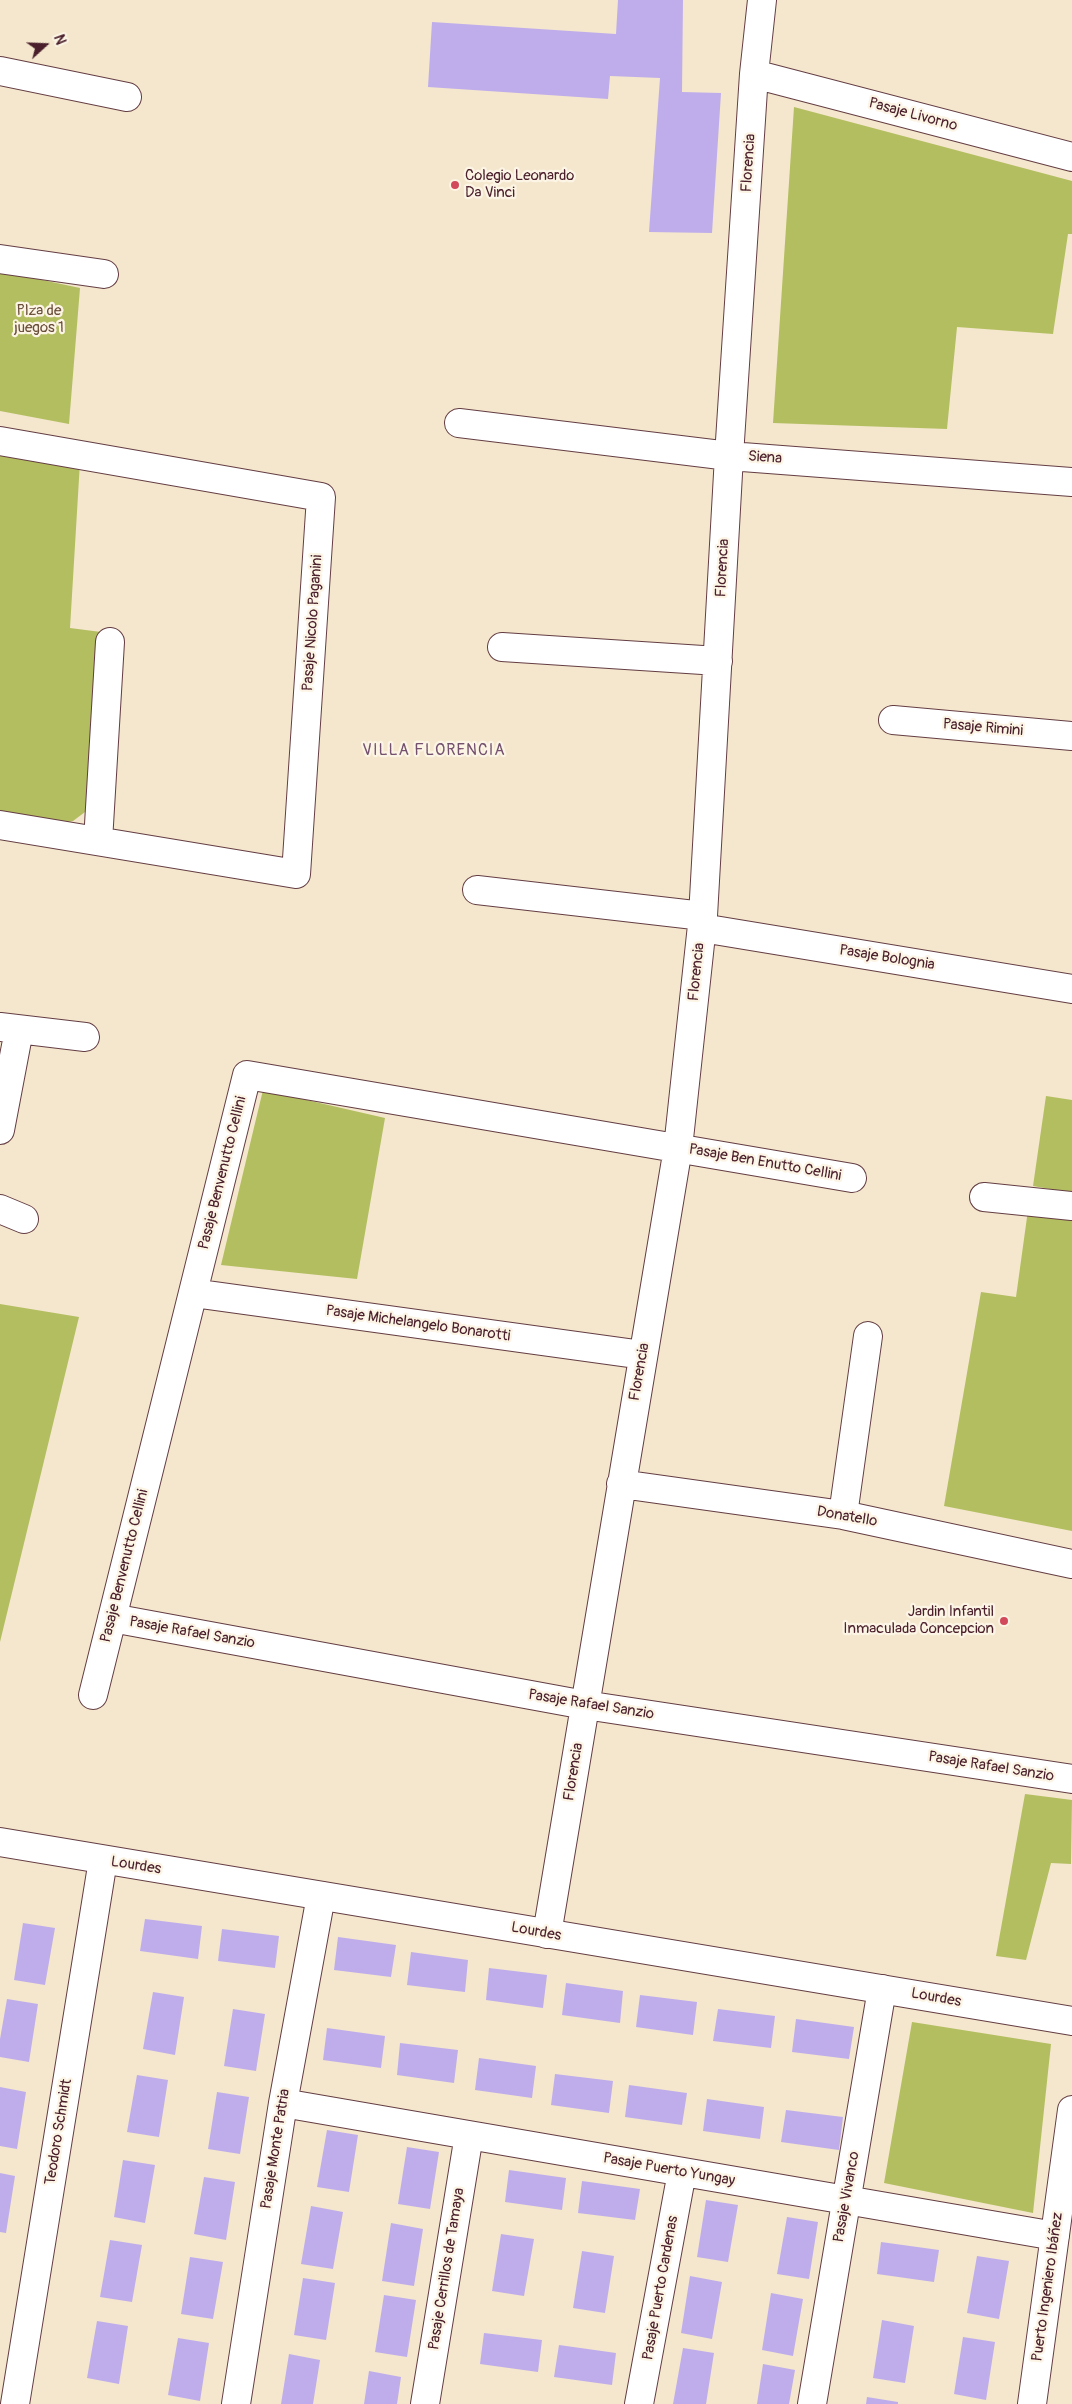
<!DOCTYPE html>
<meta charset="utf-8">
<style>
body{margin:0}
#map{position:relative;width:1072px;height:2404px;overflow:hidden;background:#f4e7cd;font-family:Pangolin,sans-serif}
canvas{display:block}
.north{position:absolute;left:20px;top:20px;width:50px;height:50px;-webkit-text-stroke:4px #fcf5e5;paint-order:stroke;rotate:70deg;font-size:14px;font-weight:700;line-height:20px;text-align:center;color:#4a1f2b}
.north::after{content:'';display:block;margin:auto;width:18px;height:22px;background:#4a1f2b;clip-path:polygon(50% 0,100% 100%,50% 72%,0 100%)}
</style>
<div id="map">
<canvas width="1072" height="2404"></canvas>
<div class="north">N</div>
</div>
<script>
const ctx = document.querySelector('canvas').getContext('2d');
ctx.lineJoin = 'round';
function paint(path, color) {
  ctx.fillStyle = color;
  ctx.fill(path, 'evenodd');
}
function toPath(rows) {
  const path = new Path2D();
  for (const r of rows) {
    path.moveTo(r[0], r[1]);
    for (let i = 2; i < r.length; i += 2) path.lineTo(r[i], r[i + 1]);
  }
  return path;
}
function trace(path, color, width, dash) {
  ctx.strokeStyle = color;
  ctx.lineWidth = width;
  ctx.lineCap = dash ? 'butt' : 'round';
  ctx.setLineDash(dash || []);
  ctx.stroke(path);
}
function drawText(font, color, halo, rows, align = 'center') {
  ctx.font = font + ' Pangolin,sans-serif';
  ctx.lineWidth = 4.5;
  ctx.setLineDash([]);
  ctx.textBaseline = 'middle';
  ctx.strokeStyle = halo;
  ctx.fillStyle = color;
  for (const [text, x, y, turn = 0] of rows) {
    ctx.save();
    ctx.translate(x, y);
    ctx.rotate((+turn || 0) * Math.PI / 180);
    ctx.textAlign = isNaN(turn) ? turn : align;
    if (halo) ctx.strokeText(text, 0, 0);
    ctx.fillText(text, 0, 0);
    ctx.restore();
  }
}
const green = toPath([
 [794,107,1072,181,1072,234,1068,234,1053,334,957,327,947,429,773,423],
 [0,271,80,288,69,424,0,411],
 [0,451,80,462,70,628,101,632,90,800,85,812,73,821,55,824,0,814],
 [263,1090,385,1118,357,1279,221,1265],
 [1046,1096,1072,1100,1072,1193,1033,1186],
 [1028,1210,1072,1219,1072,1531,944,1506,981,1292,1016,1297],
 [0,1304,79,1317,0,1642],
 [1025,1794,1072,1800,1071,1864,1051,1863,1026,1960,996,1956],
 [912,2022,1051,2044,1033,2213,884,2183]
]);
const building = toPath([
 [618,0,683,0,682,92,721,93,712,233,649,232,660,78,610,76,608,99,428,87,432,22,616,34],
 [145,1919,202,1926,198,1959,140,1951],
 [23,1923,55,1928,45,1985,14,1980],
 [222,1929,279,1936,275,1968,218,1961],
 [338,1937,396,1945,391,1977,334,1970],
 [411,1952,468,1960,465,1992,407,1985],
 [489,1968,547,1975,543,2008,486,2000],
 [566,1983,623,1991,620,2023,562,2015],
 [153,1992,184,1997,175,2055,143,2049],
 [640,1995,697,2002,693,2035,636,2027],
 [7,1999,38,2004,29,2062,0,2057,0,2039],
 [233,2009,265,2014,256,2071,224,2066],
 [718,2009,775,2016,771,2048,713,2041],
 [796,2019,854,2027,849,2059,792,2052],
 [327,2028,385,2036,381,2068,323,2060],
 [400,2043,458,2050,454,2083,397,2075],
 [479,2058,536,2066,532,2098,475,2090],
 [555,2074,613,2081,609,2113,551,2105],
 [137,2075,168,2080,159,2137,127,2132],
 [629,2085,687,2093,682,2125,625,2117],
 [0,2087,26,2092,17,2149,0,2146],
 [217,2092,249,2097,240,2154,208,2149],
 [707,2099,764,2107,760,2139,703,2131],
 [786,2110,843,2117,839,2150,781,2142],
 [327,2130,358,2135,349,2192,317,2187],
 [407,2147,439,2152,430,2209,398,2204],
 [123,2160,155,2165,145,2223,114,2217],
 [509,2170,566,2178,562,2210,505,2202],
 [0,2173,15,2176,6,2233,0,2232],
 [204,2177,235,2182,226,2240,194,2234],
 [582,2181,640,2189,635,2220,578,2213],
 [706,2200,738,2205,728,2262,697,2257],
 [311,2206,343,2212,333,2269,301,2264],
 [787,2217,818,2222,809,2279,777,2274],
 [391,2223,423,2229,414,2286,382,2281],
 [501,2234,534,2239,524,2296,492,2291],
 [110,2240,142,2245,132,2302,100,2297],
 [881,2242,939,2250,934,2282,877,2274],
 [582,2251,614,2256,605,2313,573,2308],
 [977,2256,1009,2261,999,2319,967,2313],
 [190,2257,223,2262,213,2319,181,2314],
 [690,2276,722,2282,712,2339,681,2333],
 [303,2278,335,2283,326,2340,294,2335],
 [771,2293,803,2299,793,2356,762,2350],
 [384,2295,416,2300,407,2357,375,2352],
 [882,2320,914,2326,905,2383,873,2378],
 [97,2321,128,2326,119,2384,87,2378],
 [484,2333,542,2340,538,2372,480,2364],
 [963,2337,995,2342,986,2400,954,2394],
 [178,2338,209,2343,200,2401,168,2395],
 [559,2345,616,2353,612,2385,554,2377],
 [683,2348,714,2353,706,2404,673,2404],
 [289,2354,320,2360,313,2404,281,2404],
 [763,2364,795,2370,789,2404,757,2404],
 [369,2371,401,2377,397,2404,364,2404],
 [867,2397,898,2402,898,2404,866,2404]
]);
const street = toPath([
 [0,71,127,97],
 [754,74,1072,157],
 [0,259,104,274],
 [459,423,729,456,1072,482],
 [0,441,321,497,296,874,0,825],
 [502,647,718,661],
 [893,720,1072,736],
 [98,841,110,642],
 [477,890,703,916],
 [702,928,1072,989],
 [0,1027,85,1037],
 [0,1130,19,1030],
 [984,1197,1072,1206],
 [0,1209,24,1219],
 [193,1293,643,1355],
 [621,1484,843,1515,1072,1564],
 [843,1515,868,1336],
 [112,1618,585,1705,1072,1779],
 [93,1695,247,1075,852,1178],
 [547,1934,678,1148,703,916,729,456,754,74,762,0],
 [283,2103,1055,2236],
 [15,2404,103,1860],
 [236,2404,283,2103,321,1896],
 [425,2404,469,2135],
 [639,2404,682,2172],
 [812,2404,882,1989],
 [1032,2404,1072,2110]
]);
const secondary = toPath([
 [0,1842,1072,2021]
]);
const markers = [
 [455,185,5,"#d1495b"],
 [1004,1621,5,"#d1495b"]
];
const streetNames = [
 ["Pasaje Livorno",913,115,15],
 ["Florencia",749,163,-86],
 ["Siena",765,458,4],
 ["Florencia",723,568,-87],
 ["Pasaje Nicolo Paganini",313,623,-86],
 ["Pasaje Rimini",983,728,5],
 ["Pasaje Bolognia",887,958,9],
 ["Florencia",697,972,-84],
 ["Pasaje Ben Enutto Cellini",765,1163,10],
 ["Pasaje Benvenutto Cellini",223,1173,-76],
 ["Pasaje Michelangelo Bonarotti",418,1324,8],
 ["Florencia",640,1372,-80],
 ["Donatello",847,1517,10],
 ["Pasaje Benvenutto Cellini",125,1566,-76],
 ["Pasaje Rafael Sanzio",192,1633,10],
 ["Pasaje Rafael Sanzio",591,1705,9],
 ["Pasaje Rafael Sanzio",991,1767,9],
 ["Florencia",574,1772,-81],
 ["Lourdes",136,1866,9],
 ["Lourdes",536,1932,10],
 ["Lourdes",936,1998,10],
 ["Teodoro Schmidt",59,2132,-81],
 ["Pasaje Monte Patria",276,2149,-81],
 ["Pasaje Puerto Yungay",669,2170,10],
 ["Pasaje Vivanco",847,2197,-80],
 ["Pasaje Cerrillos de Tamaya",447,2269,-81],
 ["Puerto Ingeniero Ibáñez",1048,2287,-82],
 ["Pasaje Puerto Cardenas",661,2288,-80]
];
const poiNames = [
 ["Colegio Leonardo",465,176],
 ["Da Vinci",465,193],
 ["Jardin Infantil",994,1612,"right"],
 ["Inmaculada Concepcion",994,1629,"right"]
];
const parkNames = [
 ["Plza de",39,311],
 ["juegos 1",39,328]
];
const neighbourhoodNames = [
 ["VILLA FLORENCIA",434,751]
];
paint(green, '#b3be60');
paint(building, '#bfadeb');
trace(street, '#643d43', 30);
trace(secondary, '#643d43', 30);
trace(street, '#fff', 28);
trace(secondary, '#fff', 28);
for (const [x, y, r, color] of markers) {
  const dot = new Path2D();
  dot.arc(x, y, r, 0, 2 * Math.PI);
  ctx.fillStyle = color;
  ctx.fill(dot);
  trace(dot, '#fcf5e5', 2);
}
drawText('15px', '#4a1f2b', '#fcf5e5', streetNames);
drawText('15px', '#4a1f2b', '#fcf5e5', poiNames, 'left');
drawText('15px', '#6a4f3b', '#fcf5e5', parkNames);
ctx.letterSpacing = '1px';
drawText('16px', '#73516e', '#fcf5e5', neighbourhoodNames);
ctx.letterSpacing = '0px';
</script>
